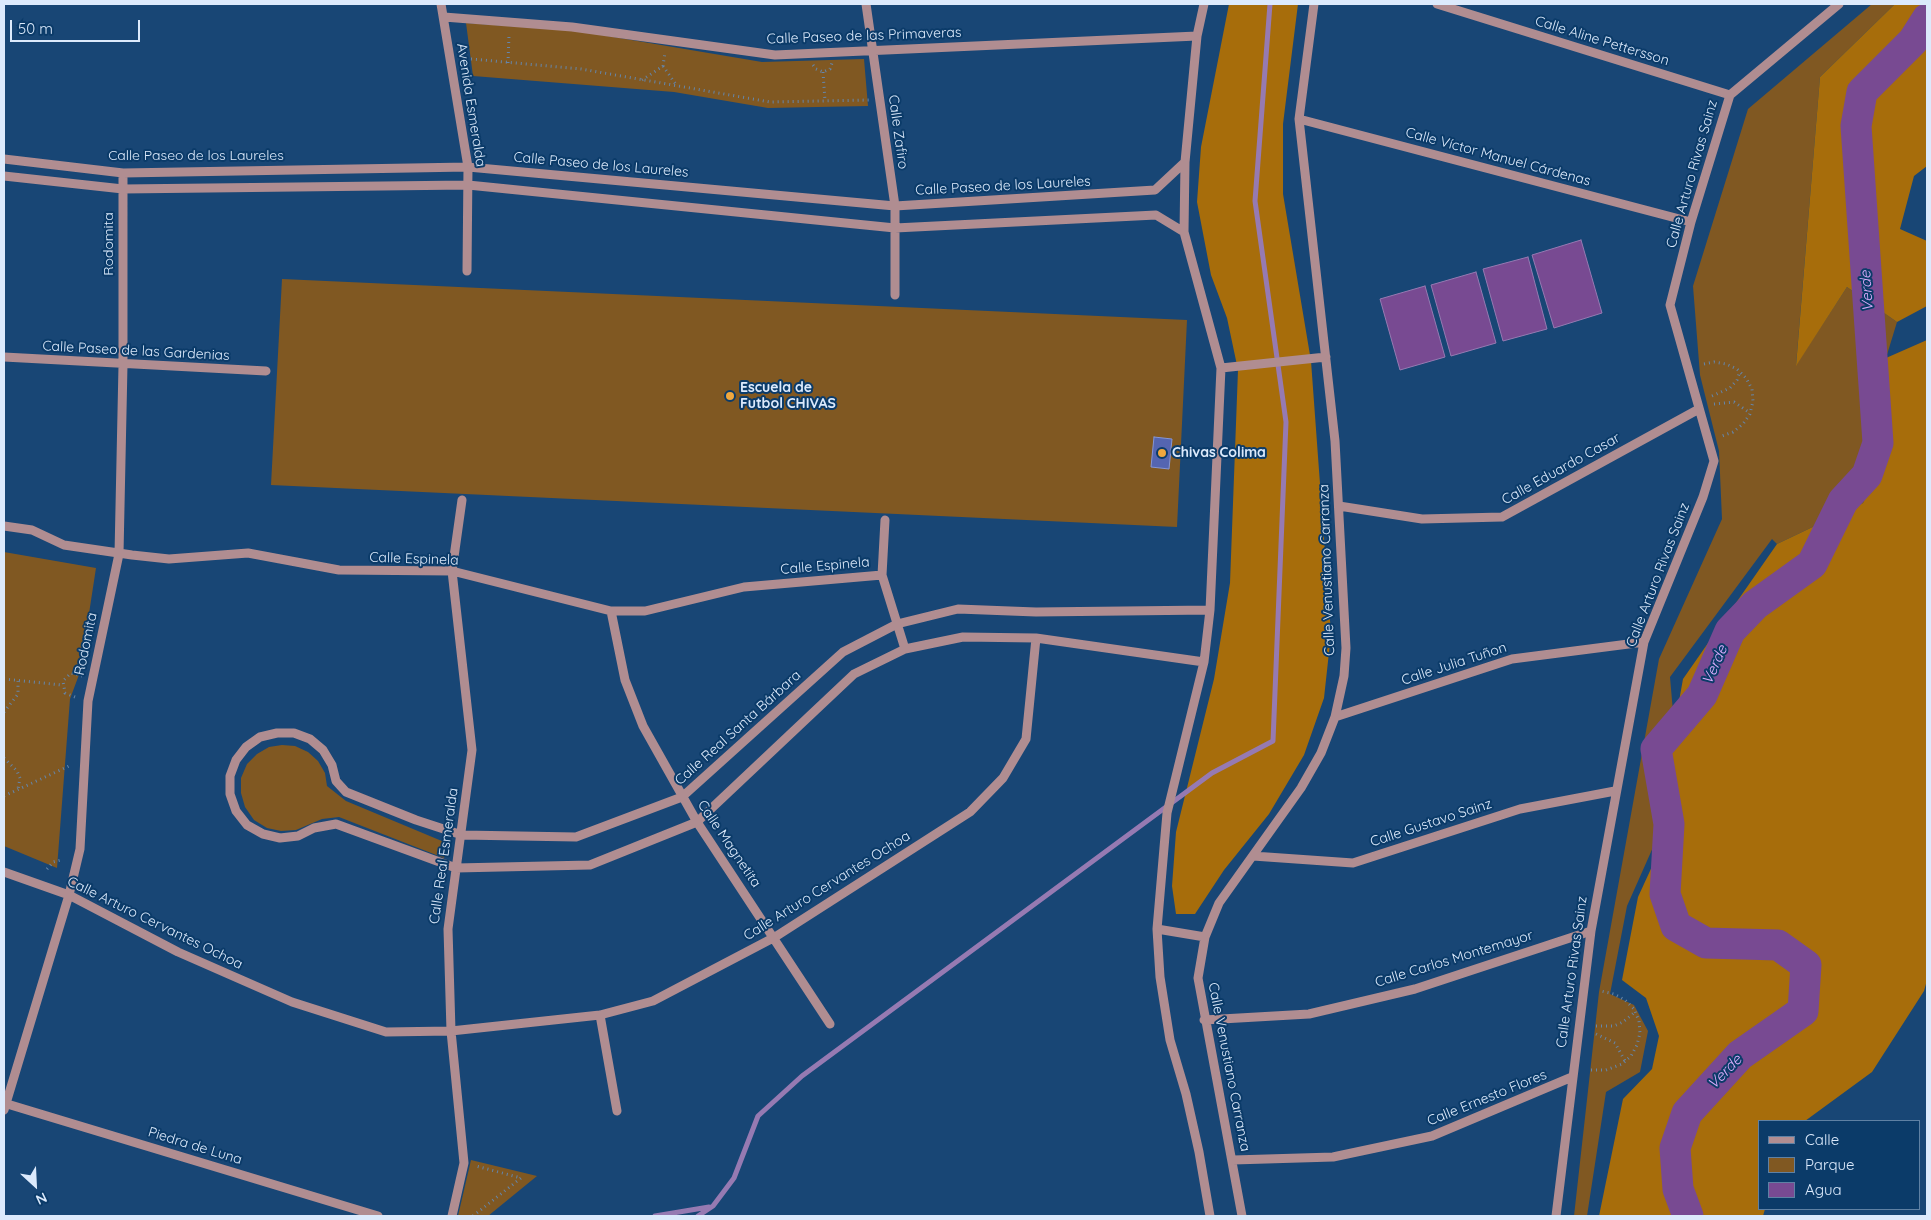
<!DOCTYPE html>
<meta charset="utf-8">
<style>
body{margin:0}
#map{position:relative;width:1931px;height:1220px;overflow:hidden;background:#184675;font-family:Quicksand,sans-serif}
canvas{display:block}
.frame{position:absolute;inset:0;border:5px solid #dceafc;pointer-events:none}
.legend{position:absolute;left:1758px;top:1120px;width:162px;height:90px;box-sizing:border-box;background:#0b3b69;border:1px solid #5f81a4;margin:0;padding:6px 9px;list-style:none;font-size:15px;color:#dceafc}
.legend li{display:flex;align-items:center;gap:10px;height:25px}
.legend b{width:25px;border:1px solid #5f81a4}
.north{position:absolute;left:10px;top:1160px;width:50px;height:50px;-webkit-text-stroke:4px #0b3b69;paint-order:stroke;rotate:155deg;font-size:14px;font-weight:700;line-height:20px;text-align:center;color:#dceafc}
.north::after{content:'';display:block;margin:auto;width:18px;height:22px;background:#dceafc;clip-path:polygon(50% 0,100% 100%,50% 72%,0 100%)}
.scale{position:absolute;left:10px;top:20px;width:130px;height:22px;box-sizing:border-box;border:2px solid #dceafc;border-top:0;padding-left:6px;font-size:15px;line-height:18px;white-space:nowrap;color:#dceafc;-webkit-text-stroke:4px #0b3b69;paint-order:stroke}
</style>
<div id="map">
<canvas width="1931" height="1220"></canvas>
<div class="frame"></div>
<ul class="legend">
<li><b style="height:6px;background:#b08d91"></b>Calle</li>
<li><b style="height:14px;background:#805822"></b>Parque</li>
<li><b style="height:14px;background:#784a92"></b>Agua</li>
</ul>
<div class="north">N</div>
<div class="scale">50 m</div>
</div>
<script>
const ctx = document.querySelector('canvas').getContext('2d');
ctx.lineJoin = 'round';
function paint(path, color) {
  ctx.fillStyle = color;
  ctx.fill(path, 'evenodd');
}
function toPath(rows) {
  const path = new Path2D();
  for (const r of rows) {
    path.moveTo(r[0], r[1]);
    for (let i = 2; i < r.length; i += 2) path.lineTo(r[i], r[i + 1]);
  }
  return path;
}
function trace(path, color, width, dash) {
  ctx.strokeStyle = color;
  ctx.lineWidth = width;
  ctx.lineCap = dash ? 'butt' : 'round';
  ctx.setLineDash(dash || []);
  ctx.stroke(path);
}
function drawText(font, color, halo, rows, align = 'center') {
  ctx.font = font + ' Quicksand,sans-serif';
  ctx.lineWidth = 4;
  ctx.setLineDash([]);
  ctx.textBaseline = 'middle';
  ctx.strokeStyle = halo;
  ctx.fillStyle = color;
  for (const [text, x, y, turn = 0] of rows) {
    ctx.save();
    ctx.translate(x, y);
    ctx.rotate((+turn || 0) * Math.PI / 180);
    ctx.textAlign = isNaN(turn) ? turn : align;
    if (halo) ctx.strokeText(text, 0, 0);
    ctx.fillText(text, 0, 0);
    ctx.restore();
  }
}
const green = toPath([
 [1872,4,1895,4,1820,77,1796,365,1847,287,1897,322,1886,358,1892,438,1863,503,1777,544,1772,539,1670,677,1673,712,1650,746,1662,827,1627,906,1610,994,1634,1005,1648,1031,1640,1072,1606,1092,1587,1216,1574,1216,1599,992,1659,659,1722,519,1719,451,1700,375,1693,286,1748,109],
 [466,23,578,31,762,62,864,59,868,106,768,108,674,92,473,76],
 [282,279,1187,320,1177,527,271,485],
 [4,552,96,568,80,672,70,699,57,868,4,846],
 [282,745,295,746,308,752,318,761,325,773,327,786,346,801,449,844,444,858,339,817,322,819,296,830,281,831,267,828,254,820,245,807,241,793,241,778,247,764,257,754,269,747],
 [471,1160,537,1176,488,1216,458,1216]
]);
const forest = toPath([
 [1229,4,1298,4,1283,124,1283,194,1311,361,1331,634,1324,698,1304,755,1269,814,1224,870,1195,914,1176,914,1172,886,1176,832,1214,679,1230,583,1238,370,1227,318,1211,275,1197,202,1201,147],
 [1895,4,1927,4,1927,166,1914,176,1900,229,1927,241,1927,306,1897,322,1847,287,1796,366,1820,77],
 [1927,340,1927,980,1924,991,1872,1072,1805,1121,1760,1121,1760,1209,1765,1209,1763,1216,1599,1216,1623,1099,1652,1069,1659,1036,1646,998,1622,980,1638,897,1678,810,1670,751,1683,679,1777,544,1863,503,1892,438,1886,358]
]);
const water = toPath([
 [1581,240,1602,313,1554,328,1532,255,1581,240],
 [1528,257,1547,329,1503,341,1483,269,1528,257],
 [1476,272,1496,343,1451,356,1431,285,1476,272],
 [1425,286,1445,357,1400,370,1380,299,1425,286]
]);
const stream = toPath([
 [655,1216,709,1207],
 [698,1216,713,1206,734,1178,758,1116,802,1076,1212,773,1273,741,1286,422,1255,201,1270,4]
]);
const river = toPath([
 [1688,1216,1678,1189,1675,1148,1687,1113,1740,1055,1803,1011,1806,965,1778,945,1706,943,1676,926,1665,894,1669,824,1656,749,1702,695,1730,631,1755,605,1812,564,1843,501,1867,475,1878,443,1856,126,1862,92,1913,41,1927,19]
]);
const building = toPath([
 [1154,437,1172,439,1169,469,1151,467,1154,437]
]);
const path = toPath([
 [461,58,581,69,770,102,869,100],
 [508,63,509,35],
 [813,65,816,69,823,72,830,69,832,63],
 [663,66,677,86],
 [823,72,825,101],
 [642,80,663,66,665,52],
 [1704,364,1714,362,1726,364,1737,369,1746,378,1752,389,1753,401,1750,414,1743,424,1733,432,1722,436],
 [1712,396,1730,388,1737,380,1740,371],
 [1714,404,1734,402,1750,413],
 [4,679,62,685],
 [75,697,65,693,63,681,71,673,82,676],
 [4,712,18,694,18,681],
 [4,758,17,771,20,778,18,789],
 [4,796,69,766],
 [47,869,53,862,61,860],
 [1596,1026,1614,1026,1623,1022,1635,1012],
 [1596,1034,1615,1043,1625,1061],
 [1591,1070,1606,1070,1622,1064,1631,1056,1637,1045,1640,1033,1639,1021,1634,1009,1625,1000,1614,994,1601,991],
 [473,1216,521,1178,476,1166]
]);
const minor = toPath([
 [441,4,468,167,467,271],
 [866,4,895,206,895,295],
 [1204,4,1197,36,1185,162,1184,232,1221,368,1210,610,1204,662,1167,813,1157,929,1160,977,1170,1040,1186,1094,1199,1152,1210,1216],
 [1437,4,1730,95],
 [444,17,572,27,775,55,1197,36],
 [1299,119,1691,222],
 [4,159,123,173,468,167,895,206,1155,190,1185,162],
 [4,176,123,189,468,185,895,228,1156,215,1184,232],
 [4,357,266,371],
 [1221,368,1326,357],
 [1339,506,1422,519,1502,517,1699,409],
 [885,520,882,575,905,649],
 [4,526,32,530,64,545,132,555,169,559,248,553,339,570,452,571,611,611,645,611,744,587,882,575],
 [611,611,625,680,643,726,697,822,830,1024],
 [1204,662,1036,638,963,637,905,649,854,674,697,822,590,865,456,868,336,824,314,828,298,836,280,838,263,834,247,825,236,811,230,794,230,776,236,760,246,747,260,737,277,733,294,733,310,739,323,750,332,765,336,781,346,792,416,820,462,835,576,837,682,797,843,652,897,624,958,609,1036,612,1210,610],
 [1335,717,1512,659,1644,642],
 [1253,856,1353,863,1520,809,1615,791],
 [4,872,69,895,178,952,292,1002,386,1032,451,1031,600,1015,653,1001,775,937,970,812,1003,778,1026,739,1036,638],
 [1157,929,1205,937],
 [600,1015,617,1111],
 [1204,1020,1309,1014,1415,989,1591,931],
 [4,1103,378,1216],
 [4,1110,69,895,80,849,88,701,119,554,123,365,123,173],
 [1233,1160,1333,1157,1432,1136,1572,1077],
 [452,1216,464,1163,451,1031,448,929,472,750,452,571,462,500],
 [1242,1216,1198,978,1205,937,1219,903,1301,788,1321,753,1335,717,1344,676,1346,648,1335,441,1299,119,1314,4],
 [1556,1216,1591,931,1644,642,1703,497,1714,461,1670,305,1691,222,1730,95,1839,4]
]);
const markers = [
 [730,396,5,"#efa73e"],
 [1162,453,5,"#efa73e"]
];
const streetNames = [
 ["Calle Paseo de las Primaveras",864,36,-2],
 ["Calle Aline Pettersson",1602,41,17],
 ["Avenida Esmeralda",471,105,81],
 ["Calle Zafiro",898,132,82],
 ["Calle Paseo de los Laureles",196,156],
 ["Calle Víctor Manuel Cárdenas",1498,157,15],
 ["Calle Paseo de los Laureles",601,165,5],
 ["Calle Arturo Rivas Sainz",1692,174,-74],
 ["Calle Paseo de los Laureles",1003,186,-3],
 ["Rodomita",109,244,-90],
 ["Calle Paseo de las Gardenias",136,351,3],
 ["Calle Eduardo Casar",1561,469,-29],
 ["Calle Espinela",414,559,2],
 ["Calle Espinela",825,566,-5],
 ["Calle Venustiano Carranza",1327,570,-92],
 ["Calle Arturo Rivas Sainz",1658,575,-69],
 ["Rodomita",86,644,-78],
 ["Calle Julia Tuñon",1454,664,-18],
 ["Calle Real Santa Bárbara",738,728,-42],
 ["Calle Gustavo Sainz",1431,823,-18],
 ["Calle Magnetita",729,844,56],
 ["Calle Real Esmeralda",444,856,-82],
 ["Calle Arturo Cervantes Ochoa",827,886,-32],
 ["Calle Arturo Cervantes Ochoa",155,923,26],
 ["Calle Carlos Montemayor",1454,959,-17],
 ["Calle Arturo Rivas Sainz",1572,972,-82],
 ["Calle Venustiano Carranza",1229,1067,79],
 ["Calle Ernesto Flores",1487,1098,-22],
 ["Piedra de Luna",195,1146,17]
];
const poiNames = [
 ["Escuela de",740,388],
 ["Futbol CHIVAS",740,404],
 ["Chivas Colima",1172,453]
];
const waterNames = [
 ["Verde",1867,291,-94],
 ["Verde",1715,665,-66],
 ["Verde",1725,1072,-46]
];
paint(green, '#805822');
paint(forest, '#a76d0b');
paint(water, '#784a92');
trace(water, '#967ab2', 1);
trace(stream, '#967ab2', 5);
trace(river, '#784a92', 31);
paint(building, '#5465b1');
trace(building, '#8596d4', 1);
trace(path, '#6586aa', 3, [1, 4]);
trace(minor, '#b08d91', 9);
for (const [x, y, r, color] of markers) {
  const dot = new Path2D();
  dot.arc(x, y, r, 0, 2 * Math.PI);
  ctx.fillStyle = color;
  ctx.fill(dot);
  trace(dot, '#0b3b69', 2);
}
drawText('14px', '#dceafc', '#0b3b69', streetNames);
drawText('bold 14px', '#dceafc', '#0b3b69', poiNames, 'left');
drawText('italic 15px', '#deadfd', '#0b3b69', waterNames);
</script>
